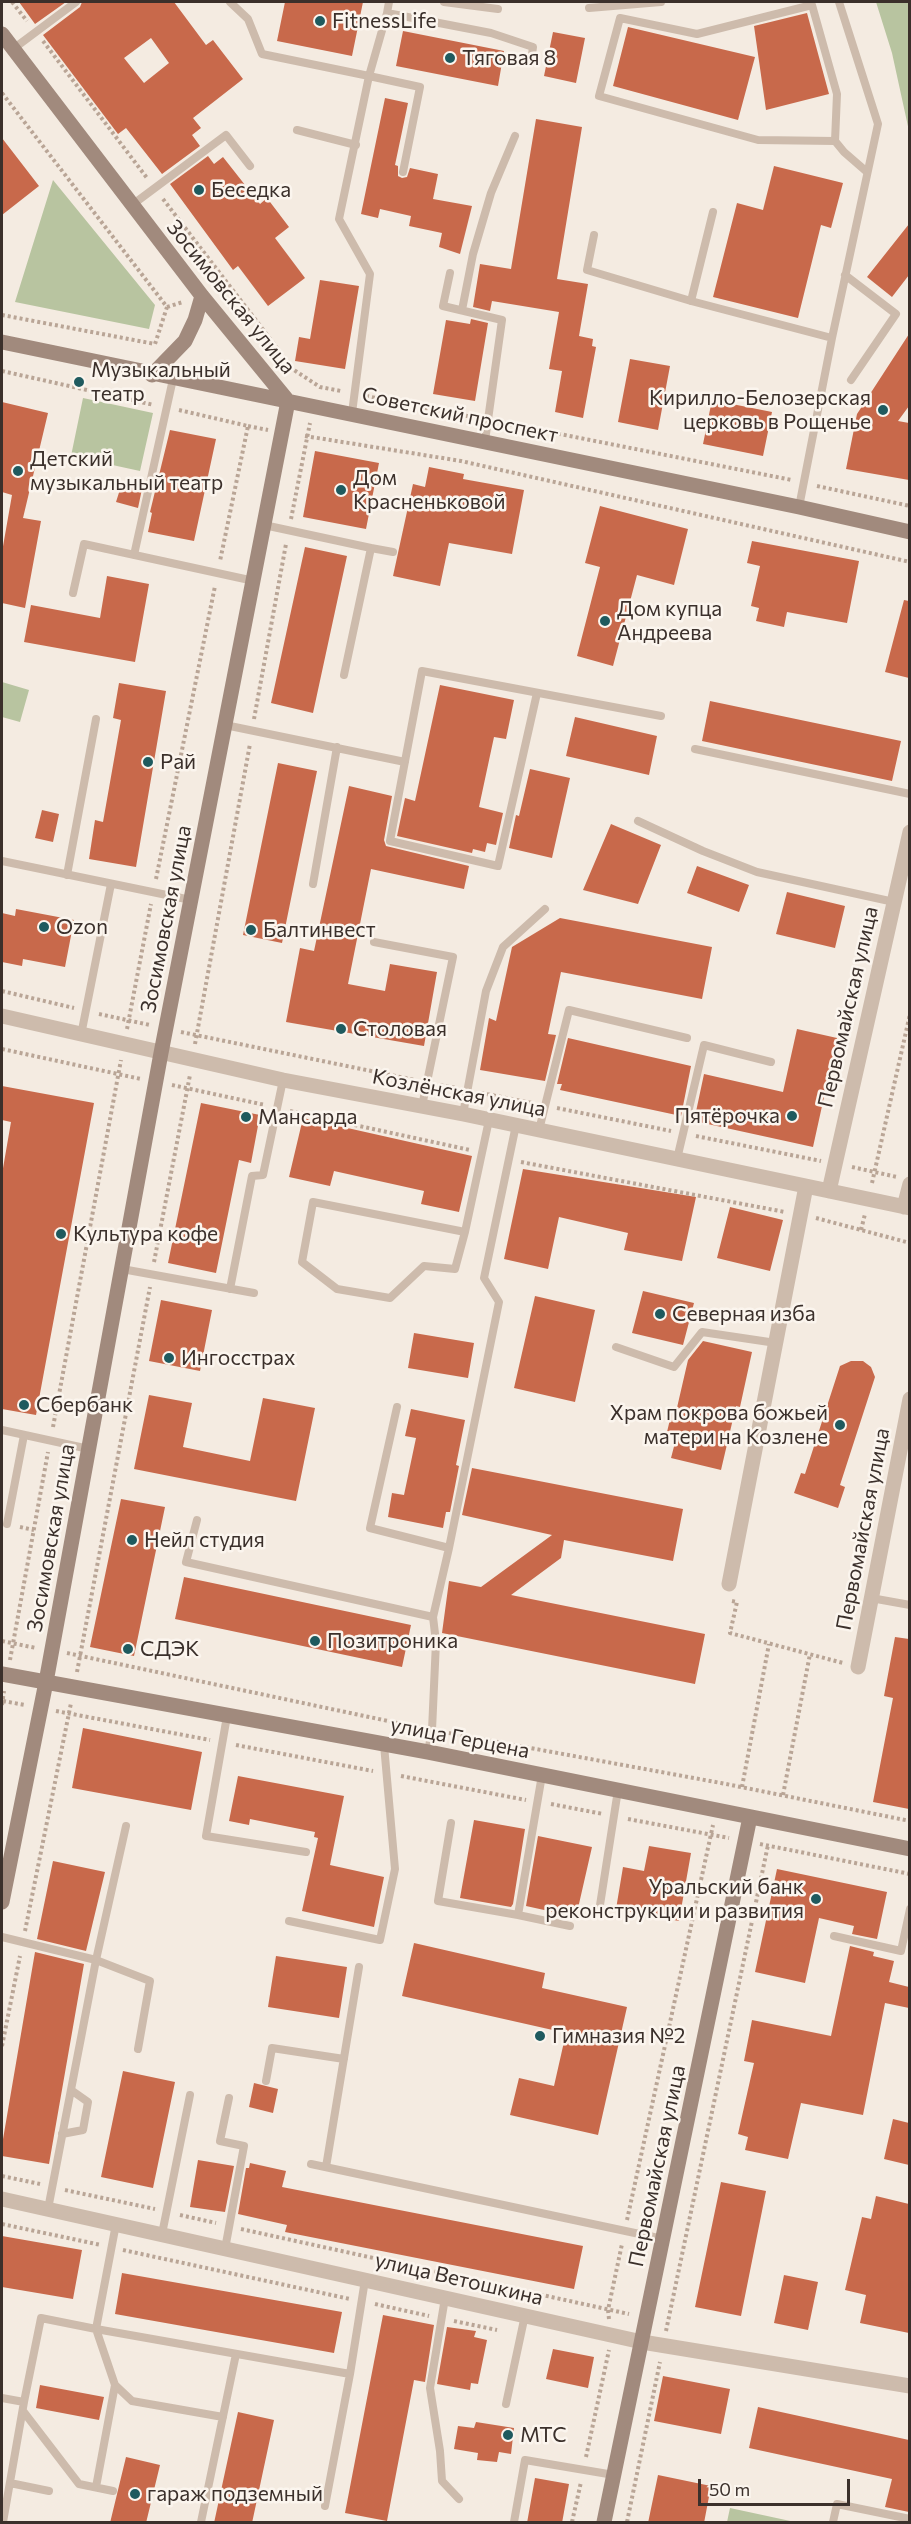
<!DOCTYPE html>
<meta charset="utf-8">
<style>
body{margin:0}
#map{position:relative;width:911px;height:2524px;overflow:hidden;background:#f4ebe1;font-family:Commissioner,sans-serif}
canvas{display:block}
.frame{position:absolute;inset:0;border:3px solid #3b302b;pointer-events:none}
.scale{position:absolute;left:698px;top:2479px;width:152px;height:27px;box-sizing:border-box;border:3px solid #3b302b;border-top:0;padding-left:8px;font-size:18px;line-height:21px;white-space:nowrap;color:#3b302b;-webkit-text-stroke:4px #fbf5ee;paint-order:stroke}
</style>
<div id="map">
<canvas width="911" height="2524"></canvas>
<div class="frame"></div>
<div class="scale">50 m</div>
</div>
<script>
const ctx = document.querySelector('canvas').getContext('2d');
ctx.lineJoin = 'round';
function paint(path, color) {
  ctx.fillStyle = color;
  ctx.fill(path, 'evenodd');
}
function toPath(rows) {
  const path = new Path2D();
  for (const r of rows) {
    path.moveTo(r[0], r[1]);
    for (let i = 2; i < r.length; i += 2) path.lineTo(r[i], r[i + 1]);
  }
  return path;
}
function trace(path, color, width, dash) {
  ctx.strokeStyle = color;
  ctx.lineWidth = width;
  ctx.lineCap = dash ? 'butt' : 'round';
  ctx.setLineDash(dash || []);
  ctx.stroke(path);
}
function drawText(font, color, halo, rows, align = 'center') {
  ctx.font = font + ' Commissioner,sans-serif';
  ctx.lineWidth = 5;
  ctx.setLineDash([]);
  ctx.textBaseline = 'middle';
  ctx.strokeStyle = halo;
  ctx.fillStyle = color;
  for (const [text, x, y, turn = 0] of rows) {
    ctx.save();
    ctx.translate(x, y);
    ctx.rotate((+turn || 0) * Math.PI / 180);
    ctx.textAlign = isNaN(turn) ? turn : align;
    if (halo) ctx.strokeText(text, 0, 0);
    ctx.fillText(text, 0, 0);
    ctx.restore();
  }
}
const green = toPath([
 [876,2,909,2,909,131,892,53],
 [53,180,155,305,149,329,15,302],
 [83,398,153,413,140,471,71,456],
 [2,682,29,690,20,722,2,717],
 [730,2508,795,2522,727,2522]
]);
const building = toPath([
 [19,2,66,2,35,24],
 [82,2,174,2,206,45,213,40,243,79,193,118,201,128,192,135,200,146,162,174,126,128,118,134,43,35,80,7],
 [151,38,169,63,144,83,124,58],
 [285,2,363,2,352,56,277,41],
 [807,13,829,94,766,110,754,26],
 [628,27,755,57,738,120,613,86],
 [403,31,504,51,498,86,396,66],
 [553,32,585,38,576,83,544,76],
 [385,98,408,103,395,165,398,166,398,176,402,178,407,177,410,168,438,174,433,199,472,206,460,254,439,247,442,233,409,226,411,216,380,209,378,218,361,214],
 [536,119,582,127,557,279,588,284,579,336,593,339,592,346,596,347,583,418,555,412,562,371,549,369,559,312,492,301,490,311,473,307,480,264,511,269],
 [2,138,39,186,2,215],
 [208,156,214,164,223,157,260,204,267,198,289,227,275,238,305,278,268,306,238,266,233,270,170,184],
 [774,166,843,183,831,228,821,225,798,318,713,297,737,203,763,210],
 [909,224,909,275,892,297,867,277],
 [320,280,359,286,345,369,295,361,299,337,310,339],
 [471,319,488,323,475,401,433,394,446,320,470,324],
 [909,334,909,406,898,421,909,423,909,480,846,469,857,414],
 [630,359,670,366,658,430,618,422],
 [712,400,772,412,763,456,703,444],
 [2,402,48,413,23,518,41,521,25,608,2,603,2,552,12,495,2,492],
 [170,430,216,439,194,541,148,532,152,513,150,512],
 [315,451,379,463,366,529,303,517],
 [429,467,464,474,463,479,524,490,512,554,449,543,440,586,393,576,413,484,425,487],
 [122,483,142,489,138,508,116,502],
 [600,506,688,529,674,585,637,575,613,666,577,656,600,567,585,563],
 [752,541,859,561,847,623,787,612,784,627,756,621,759,608,751,606,760,566,747,563],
 [305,547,347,556,313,713,271,703],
 [107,576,149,584,135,662,24,642,31,605,100,618],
 [904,600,909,601,909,678,885,672],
 [119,683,166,691,136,867,89,859,95,820,103,822,121,720,113,718],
 [440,685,514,700,506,739,494,737,479,807,503,813,496,845,487,843,485,852,473,849,472,853,397,836,405,798,415,801],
 [710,701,901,741,892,781,702,741],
 [575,717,657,736,649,775,566,756],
 [278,763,317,771,282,943,243,935],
 [530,769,570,778,552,858,509,848,516,815,519,816],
 [349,786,392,796,384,840,386,846,469,866,464,889,371,869,348,984,385,991,390,964,437,972,424,1046,286,1022,300,948,314,951],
 [42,810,59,814,53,842,35,838],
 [611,824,661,845,638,904,583,890],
 [697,866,749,885,739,912,687,893],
 [787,892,845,906,835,948,776,934],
 [16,909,74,920,65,967,23,959,22,966,2,962,2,913,15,916],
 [560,918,712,947,702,999,561,972,548,1034,556,1035,545,1081,480,1070,489,1018,496,1021,512,947],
 [797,1029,837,1038,813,1147,694,1121,704,1074,783,1092],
 [568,1038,691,1066,681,1116,560,1090,562,1084,557,1084],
 [2,1086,94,1103,36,1415,2,1409,2,1174,11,1122,2,1120],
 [201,1103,260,1115,251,1163,239,1160,216,1273,168,1263],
 [303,1118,472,1156,459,1212,421,1204,424,1191,334,1171,330,1186,289,1177],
 [523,1169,696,1197,682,1261,624,1250,628,1233,559,1217,548,1269,504,1259],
 [730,1207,783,1220,770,1271,717,1258],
 [643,1291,694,1303,683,1345,632,1333],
 [535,1296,595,1310,575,1402,514,1388],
 [161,1300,212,1310,200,1371,149,1361],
 [414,1333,474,1343,468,1378,408,1368],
 [703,1341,752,1352,740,1407,736,1406,721,1470,671,1458,677,1435,667,1432,672,1411,676,1412,688,1360],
 [851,1361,863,1361,871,1367,875,1377,840,1485,845,1487,838,1508,794,1493,801,1473,805,1474,840,1366],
 [149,1395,192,1403,183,1447,250,1461,263,1398,315,1408,296,1501,134,1469],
 [411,1409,465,1420,456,1465,459,1466,450,1512,446,1512,443,1528,388,1517,392,1493,404,1495,416,1438,405,1436],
 [472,1468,683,1509,673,1561,564,1540,561,1558,511,1595,705,1634,695,1684,442,1633,449,1581,481,1587,552,1535,462,1515],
 [121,1499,165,1507,134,1656,90,1647],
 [184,1577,411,1625,402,1667,175,1619],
 [895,1637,909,1639,909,1809,873,1802,893,1698,884,1696],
 [83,1728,202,1752,191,1810,72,1788],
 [238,1776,344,1796,330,1865,384,1877,374,1927,302,1911,318,1838,314,1837,315,1832,250,1819,249,1825,229,1821],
 [474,1820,525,1829,513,1904,511,1907,460,1898],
 [538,1836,592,1847,576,1917,526,1906],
 [649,1846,691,1853,679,1921,616,1909,623,1867,644,1871],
 [53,1861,105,1872,86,1951,37,1939],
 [777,1869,887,1892,877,1939,852,1934,854,1926,819,1918,805,1983,755,1972],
 [414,1943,545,1973,542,1988,627,2007,598,2135,510,2115,519,2078,554,2086,566,2033,402,1996],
 [850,1946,874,1952,873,1956,894,1961,889,1982,909,1987,909,2008,885,2003,863,2115,801,2103,788,2159,745,2150,748,2137,738,2134,754,2063,744,2061,752,2020,831,2036],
 [35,1952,84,1964,49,2164,2,2156,2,2145],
 [276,1956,347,1967,339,2018,268,2007],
 [123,2071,175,2082,153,2188,101,2177],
 [254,2083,278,2089,273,2113,249,2107],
 [893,2119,909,2123,909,2165,884,2159],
 [198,2160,234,2166,225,2212,190,2207],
 [250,2163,286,2171,282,2187,583,2246,574,2289,285,2232,287,2225,238,2214,246,2168,249,2168],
 [721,2182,766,2191,741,2316,695,2307],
 [876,2196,909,2204,909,2333,860,2323,866,2295,845,2290,862,2217,871,2219],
 [2,2236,82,2250,73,2299,2,2287],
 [122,2273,342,2312,334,2353,115,2314],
 [784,2275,818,2282,808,2330,774,2323],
 [383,2315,434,2325,425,2382,414,2380,387,2521,345,2513],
 [447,2327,476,2331,474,2337,487,2340,478,2384,471,2383,470,2390,437,2384],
 [553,2349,594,2357,588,2388,546,2379],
 [663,2376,730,2389,721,2434,654,2421],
 [40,2385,104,2397,99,2420,36,2408],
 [758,2407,909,2440,909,2512,885,2507,892,2479,749,2448],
 [238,2412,274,2420,252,2523,214,2523],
 [476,2422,514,2428,511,2454,499,2452,497,2462,477,2460,478,2453,454,2449,458,2426,474,2428],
 [126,2457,160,2465,146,2523,110,2523],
 [658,2475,711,2486,704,2523,648,2523],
 [535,2478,569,2484,562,2523,527,2523]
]);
const path = toPath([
 [12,2,27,21],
 [43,41,147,178],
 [2,93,167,307,155,344,2,315],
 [163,199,294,370,320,387,341,391],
 [167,307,183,302],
 [2,371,154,405],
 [366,396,477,418],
 [179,410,248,426,220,561],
 [499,422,792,480],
 [248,426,268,430],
 [305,436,461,461,910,562],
 [817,486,910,506],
 [291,519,310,423],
 [254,719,286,544],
 [156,879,215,586],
 [2,991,74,1008],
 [99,1014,150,1025],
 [127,1029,151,904],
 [181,1032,415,1080],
 [195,1044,250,744],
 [2,1049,141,1079],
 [172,1085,265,1105],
 [440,1085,456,1088],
 [481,1093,532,1103],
 [557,1108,671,1131],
 [290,1111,470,1150],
 [696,1136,821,1161],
 [521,1162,785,1212],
 [852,1167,897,1177],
 [872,1183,910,1014],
 [816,1218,910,1243],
 [861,1230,865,1214],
 [154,1262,190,1075],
 [53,1427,121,1060],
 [20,1527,34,1530],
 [732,1601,737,1602,730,1633,843,1663],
 [2,1641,36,1648],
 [67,1653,421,1728],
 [10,1660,48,1452],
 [77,1672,150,1287],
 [3,1701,25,1705],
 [2,1705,4,1691],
 [56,1711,210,1740],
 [443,1732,721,1783,910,1821],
 [236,1745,373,1771],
 [401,1776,526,1800],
 [742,1787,769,1644],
 [783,1795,810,1654],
 [551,1804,603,1814],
 [628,1819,729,1838],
 [760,1844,910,1874],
 [25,1931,71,1703],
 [2,2046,20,1956],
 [2,2176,40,2184],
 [65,2190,155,2209],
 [180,2215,216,2223],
 [627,2220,713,1825],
 [2,2224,101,2245],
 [241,2229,629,2314],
 [123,2250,350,2299],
 [375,2304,429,2316],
 [609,2319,608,2310,622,2244],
 [454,2321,497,2330],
 [666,2331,768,1845],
 [586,2457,609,2350],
 [572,2522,581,2482],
 [627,2522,660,2362]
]);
const lane = toPath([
 [230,2,248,19,262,54,369,76,339,219,370,274,352,413],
 [389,2,387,13,491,33,533,47,531,62],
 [444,2,498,9],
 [589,8,661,2],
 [387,13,369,76,420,87,403,172],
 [13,49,76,2],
 [297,130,356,145],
 [835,141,758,140,599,96,620,18,697,34,812,5,837,94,835,141,844,152,867,172],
 [132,205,226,135,250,166],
 [594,235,587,270,691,301,832,338,799,507],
 [450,273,443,306,502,320,485,441],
 [845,275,896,314,851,380],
 [691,301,713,212],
 [462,310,473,254,491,193,515,136],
 [832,338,878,124,839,2],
 [264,525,371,548,344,675],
 [371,548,393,552],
 [134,555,173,379],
 [73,593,84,544,254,581],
 [537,693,498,866,390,841,422,671,661,716],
 [225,725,405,762],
 [695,749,910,794],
 [638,821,703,851,757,872,894,902],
 [2,861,191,900],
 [67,875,96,719],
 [313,884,337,747],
 [374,942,453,957,422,1106],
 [81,1035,111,884],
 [463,1114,486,991,503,947,545,909],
 [539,1130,569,1010,687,1038],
 [677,1159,704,1045,771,1062],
 [465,1232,455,1269,424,1266,390,1298,337,1289,302,1262,313,1202,465,1232,489,1120],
 [122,1269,254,1293],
 [230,1289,252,1176,263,1175,283,1080],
 [616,1347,674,1367,702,1332,776,1343],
 [397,1407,370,1528,449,1548],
 [2,1430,89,1449],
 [197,1520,186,1562,433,1617],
 [7,1524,24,1435],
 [871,1598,910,1605],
 [227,1716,206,1836,306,1852],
 [428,1752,432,1730,436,1642,433,1617,449,1548,499,1302,484,1278,516,1125],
 [451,1823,438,1901,518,1915,542,1775],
 [126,1826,96,1960,150,1981,138,2049],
 [600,1905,618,1790],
 [518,1915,570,1926],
 [289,1921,380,1940,395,1869,384,1745],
 [834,1936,901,1951,910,1909],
 [2,1937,96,1960,48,2209],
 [266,2081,272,2048,344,2059],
 [62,2134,83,2130,88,2102,71,2090],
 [311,2164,663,2239],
 [326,2167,359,1967],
 [162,2234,190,2095],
 [225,2249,244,2146,220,2141,229,2098],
 [445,2298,430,2388,440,2451,442,2481,459,2499],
 [2,2398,24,2402,3,2522],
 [24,2402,41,2318,96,2329,116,2224],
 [506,2404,525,2315],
 [23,2411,79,2484,113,2491],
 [223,2417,132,2401,115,2385,96,2329,350,2374,365,2280],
 [10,2483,49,2491],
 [96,2487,115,2385],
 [325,2506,350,2374],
 [201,2522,236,2354],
 [514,2522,525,2460,614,2475],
 [833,2522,837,2504,910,2519]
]);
const street = toPath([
 [2,1016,283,1080,463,1114,910,1208],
 [829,1191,910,832],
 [904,1207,910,1184],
 [729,1584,806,1186],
 [858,1667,910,1399],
 [2,2199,642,2342,910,2386]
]);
const secondary = toPath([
 [2,34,202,296,288,401],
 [2,342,799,507,910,532],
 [152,375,185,341,195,320,202,296],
 [2,1674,428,1752,910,1849],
 [2,1902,46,1682,161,1053,288,401],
 [604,2522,750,1817]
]);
const markers = [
 [320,21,6,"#1f5a5e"],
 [450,58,6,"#1f5a5e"],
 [199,190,6,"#1f5a5e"],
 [79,382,6,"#1f5a5e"],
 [883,410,6,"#1f5a5e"],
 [18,471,6,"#1f5a5e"],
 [341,490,6,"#1f5a5e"],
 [605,621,6,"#1f5a5e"],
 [148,762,6,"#1f5a5e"],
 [44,927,6,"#1f5a5e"],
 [251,930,6,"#1f5a5e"],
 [341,1029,6,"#1f5a5e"],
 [792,1116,6,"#1f5a5e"],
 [246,1117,6,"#1f5a5e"],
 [61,1234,6,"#1f5a5e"],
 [660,1314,6,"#1f5a5e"],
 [169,1358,6,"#1f5a5e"],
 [24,1405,6,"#1f5a5e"],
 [840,1425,6,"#1f5a5e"],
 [132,1540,6,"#1f5a5e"],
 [315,1641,6,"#1f5a5e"],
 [128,1649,6,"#1f5a5e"],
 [816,1899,6,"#1f5a5e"],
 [540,2036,6,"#1f5a5e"],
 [508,2435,6,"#1f5a5e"],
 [135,2494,6,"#1f5a5e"]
];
const poiNames = [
 ["FitnessLife",332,21],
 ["Тяговая 8",462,58],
 ["Беседка",211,190],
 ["Музыкальный",91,370],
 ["театр",91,394],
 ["Кирилло-Белозерская",871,398,"right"],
 ["церковь в Рощенье",871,422,"right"],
 ["Детский",30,459],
 ["музыкальный театр",30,483],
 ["Дом",353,478],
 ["Красненьковой",353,502],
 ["Дом купца",617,609],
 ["Андреева",617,633],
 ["Рай",160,762],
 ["Ozon",56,927],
 ["Балтинвест",263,930],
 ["Столовая",353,1029],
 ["Пятёрочка",780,1116,"right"],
 ["Мансарда",258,1117],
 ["Культура кофе",73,1234],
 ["Северная изба",672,1314],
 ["Ингосстрах",181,1358],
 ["Сбербанк",36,1405],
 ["Храм покрова божьей",828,1413,"right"],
 ["матери на Козлене",828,1437,"right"],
 ["Нейл студия",144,1540],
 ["Позитроника",327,1641],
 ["СДЭК",140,1649],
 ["Уральский банк",804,1887,"right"],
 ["реконструкции и развития",804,1911,"right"],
 ["Гимназия №2",552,2036],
 ["МТС",520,2435],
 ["гараж подземный",147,2494]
];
const streetNames = [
 ["Зосимовская улица",231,297,51],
 ["Советский проспект",460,415,12],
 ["Зосимовская улица",166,919,-79],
 ["Первомайская улица",848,1007,-77],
 ["Козлёнская улица",459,1093,11],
 ["Первомайская улица",863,1529,-79],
 ["Зосимовская улица",51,1538,-80],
 ["улица Герцена",460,1738,11],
 ["Первомайская улица",657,2166,-78],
 ["улица Ветошкина",459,2279,13]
];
paint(green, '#b8c4a0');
paint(building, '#c8694b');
trace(path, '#b9a596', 4, [3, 3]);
trace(lane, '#cdbbac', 8);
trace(street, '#cdbbac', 15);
trace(secondary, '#a18a7d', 15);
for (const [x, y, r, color] of markers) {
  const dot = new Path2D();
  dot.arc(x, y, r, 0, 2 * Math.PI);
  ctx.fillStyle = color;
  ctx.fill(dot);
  trace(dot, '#fbf5ee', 2);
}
drawText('21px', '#3b302b', '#fbf5ee', poiNames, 'left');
drawText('21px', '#3b302b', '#fbf5ee', streetNames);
</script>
